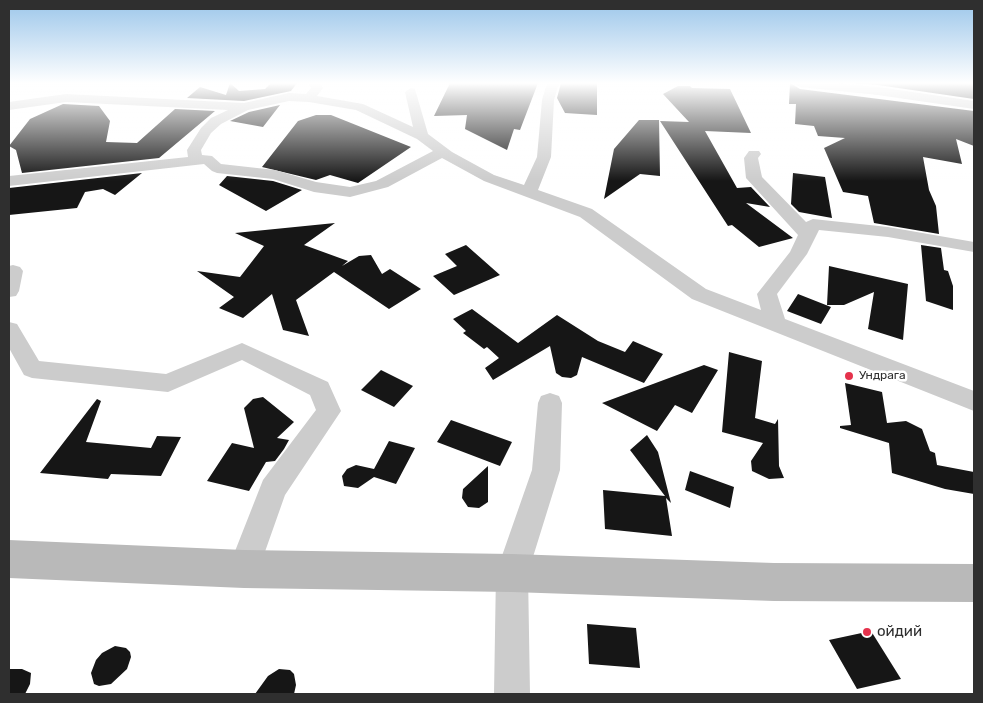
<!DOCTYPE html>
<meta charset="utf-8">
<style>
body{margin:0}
#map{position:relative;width:983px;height:703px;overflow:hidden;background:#fff;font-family:Rubik,sans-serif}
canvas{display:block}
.frame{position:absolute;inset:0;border:10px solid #2f2f2f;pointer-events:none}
</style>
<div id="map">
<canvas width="983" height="703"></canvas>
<div class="frame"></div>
</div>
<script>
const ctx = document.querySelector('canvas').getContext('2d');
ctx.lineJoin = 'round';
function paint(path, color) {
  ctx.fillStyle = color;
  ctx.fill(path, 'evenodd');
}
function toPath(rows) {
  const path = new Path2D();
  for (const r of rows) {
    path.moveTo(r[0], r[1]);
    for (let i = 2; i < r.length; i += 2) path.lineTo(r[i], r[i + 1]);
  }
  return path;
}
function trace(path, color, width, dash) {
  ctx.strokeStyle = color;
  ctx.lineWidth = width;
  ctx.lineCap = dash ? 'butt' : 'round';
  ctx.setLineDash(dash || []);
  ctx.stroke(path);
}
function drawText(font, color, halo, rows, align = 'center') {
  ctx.font = font + ' Rubik,sans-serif';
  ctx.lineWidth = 5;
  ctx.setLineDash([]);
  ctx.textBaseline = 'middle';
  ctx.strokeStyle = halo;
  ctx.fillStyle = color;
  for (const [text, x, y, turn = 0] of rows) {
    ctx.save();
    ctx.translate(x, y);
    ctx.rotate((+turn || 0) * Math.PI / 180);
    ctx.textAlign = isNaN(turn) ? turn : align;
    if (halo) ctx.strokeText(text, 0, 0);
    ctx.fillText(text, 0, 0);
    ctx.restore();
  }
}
const building = toPath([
 [230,83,239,91,265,89,271,83,297,83,291,91,244,101,187,98,200,87,226,95],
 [450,83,538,83,520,130,514,129,507,150,465,129,467,115,434,116],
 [561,83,597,83,597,115,565,113,557,98],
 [790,83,800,89,974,111,974,146,956,139,962,164,923,157,929,190,936,206,939,234,874,223,868,196,843,192,824,148,845,138,818,136,814,126,795,124,796,104,789,104],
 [854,83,974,83,974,99,878,85],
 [678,86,690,86,692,88,730,89,751,133,705,131,737,188,751,187,770,207,746,203,793,238,759,247,732,225,728,226,660,121,689,122,663,94],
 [63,104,99,106,110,121,106,142,137,143,175,109,215,111,159,158,22,173,16,150,9,146,30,119],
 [280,105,263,127,230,121,249,112],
 [316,115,331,115,411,147,358,183,330,175,316,180,262,167,298,121],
 [639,120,659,120,660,176,640,174,604,199,614,149],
 [142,173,115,195,103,189,85,192,77,208,9,215,9,188],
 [793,173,825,177,832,218,799,212,791,204],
 [227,176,273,181,302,190,266,211,219,185],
 [335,223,304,245,348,261,342,266,359,256,371,255,382,274,390,269,421,289,389,309,334,272,296,300,309,336,283,330,272,294,243,318,219,308,234,297,197,271,240,277,264,246,235,233],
 [466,245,500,275,454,295,433,276,457,266,445,254],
 [921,245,941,248,944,270,948,271,953,286,953,310,926,301],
 [829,266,908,284,903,340,868,329,874,292,844,305,827,305],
 [798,294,831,307,821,324,787,311],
 [472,309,518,343,557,315,598,341,625,352,633,341,663,354,644,383,582,357,577,375,571,378,562,377,556,373,550,346,493,380,485,368,499,358,487,347,484,349,463,333,466,331,453,319],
 [729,352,762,361,755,418,775,424,778,419,779,466,784,478,769,479,752,471,751,461,763,443,722,432],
 [704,365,718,370,692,413,675,405,657,431,602,403],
 [381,370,413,386,394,407,361,390],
 [845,383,882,392,887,423,906,421,922,429,930,451,935,453,937,465,974,472,974,494,945,489,892,473,889,443,840,428,840,426,851,425],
 [263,397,294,422,277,438,289,440,284,449,275,461,266,462,249,491,207,481,232,443,254,448,244,408,253,399],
 [97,399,101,401,86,442,151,448,157,436,181,437,161,476,111,474,108,479,40,473],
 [451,420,512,442,500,466,437,442],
 [647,435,658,452,671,503,666,498,672,536,605,529,603,490,665,496,630,450],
 [389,441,415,448,396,484,374,477,358,488,344,486,342,476,347,469,356,465,374,469],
 [488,466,488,502,479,508,468,507,462,498,463,489],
 [690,471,734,487,730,508,685,490],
 [587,624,636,628,640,668,589,664],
 [871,631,901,679,857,689,829,640],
 [115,646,126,648,130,652,131,657,127,669,111,684,99,686,94,684,91,673,96,660,102,653],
 [9,669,22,669,31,673,30,684,25,694,9,694],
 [279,669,290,670,294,674,296,685,294,694,255,694,268,676]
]);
const street = toPath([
 [308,83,320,83,323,88,317,96,363,104,413,127,405,92,411,88,415,89,428,134,452,152,494,175,524,185,537,157,542,100,547,83,559,83,554,100,551,157,538,190,592,209,706,289,761,310,757,294,790,252,798,235,746,178,744,158,749,151,759,151,761,154,758,158,762,177,806,222,813,219,888,227,974,242,974,252,888,237,819,230,807,254,777,294,785,319,974,391,974,411,692,299,580,217,484,181,442,158,388,187,350,197,314,192,273,179,217,173,212,171,204,164,9,186,9,176,188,157,187,150,201,128,211,118,228,110,66,102,9,110,9,102,66,94,244,103,289,93,306,94,311,88,308,83],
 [289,101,309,102,356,110,417,139,433,151,376,181,350,187,316,182,275,170,221,164,212,156,202,155,201,150,211,133,221,124,248,110,289,101],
 [794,83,834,83,878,87,974,101,974,109,878,95,800,87,794,83],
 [13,265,20,267,23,271,19,291,16,296,9,297,9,266,13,265],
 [9,322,17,324,39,361,166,374,242,343,328,382,341,411,285,495,255,580,244,585,233,580,228,569,263,480,316,410,310,395,242,360,168,392,32,378,24,375,9,348,9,322],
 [550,393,559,396,562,403,560,470,528,573,530,694,494,694,496,573,532,470,538,403,541,396,550,393]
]);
const secondary = toPath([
 [9,540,244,550,512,554,774,563,974,564,974,602,774,601,512,592,244,588,9,578,9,540]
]);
const markers = [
 [849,376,5,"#e5324c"],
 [867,632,5,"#e5324c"]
];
const poiNames = [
 ["Ундрага",859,376]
];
const nearPoinames = [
 ["ойдий",877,632]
];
paint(building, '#161616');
paint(street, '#ccc');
paint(secondary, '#b9b9b9');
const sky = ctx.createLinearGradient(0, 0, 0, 181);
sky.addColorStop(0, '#9bc6ea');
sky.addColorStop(0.46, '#fff');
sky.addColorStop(1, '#ffffff00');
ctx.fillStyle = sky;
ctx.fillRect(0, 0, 983, 181);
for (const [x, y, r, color] of markers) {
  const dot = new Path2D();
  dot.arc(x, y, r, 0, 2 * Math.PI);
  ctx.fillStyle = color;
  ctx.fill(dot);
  trace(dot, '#fff', 2);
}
drawText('12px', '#2f2f2f', '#fff', poiNames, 'left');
drawText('15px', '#2f2f2f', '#fff', nearPoinames, 'left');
</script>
